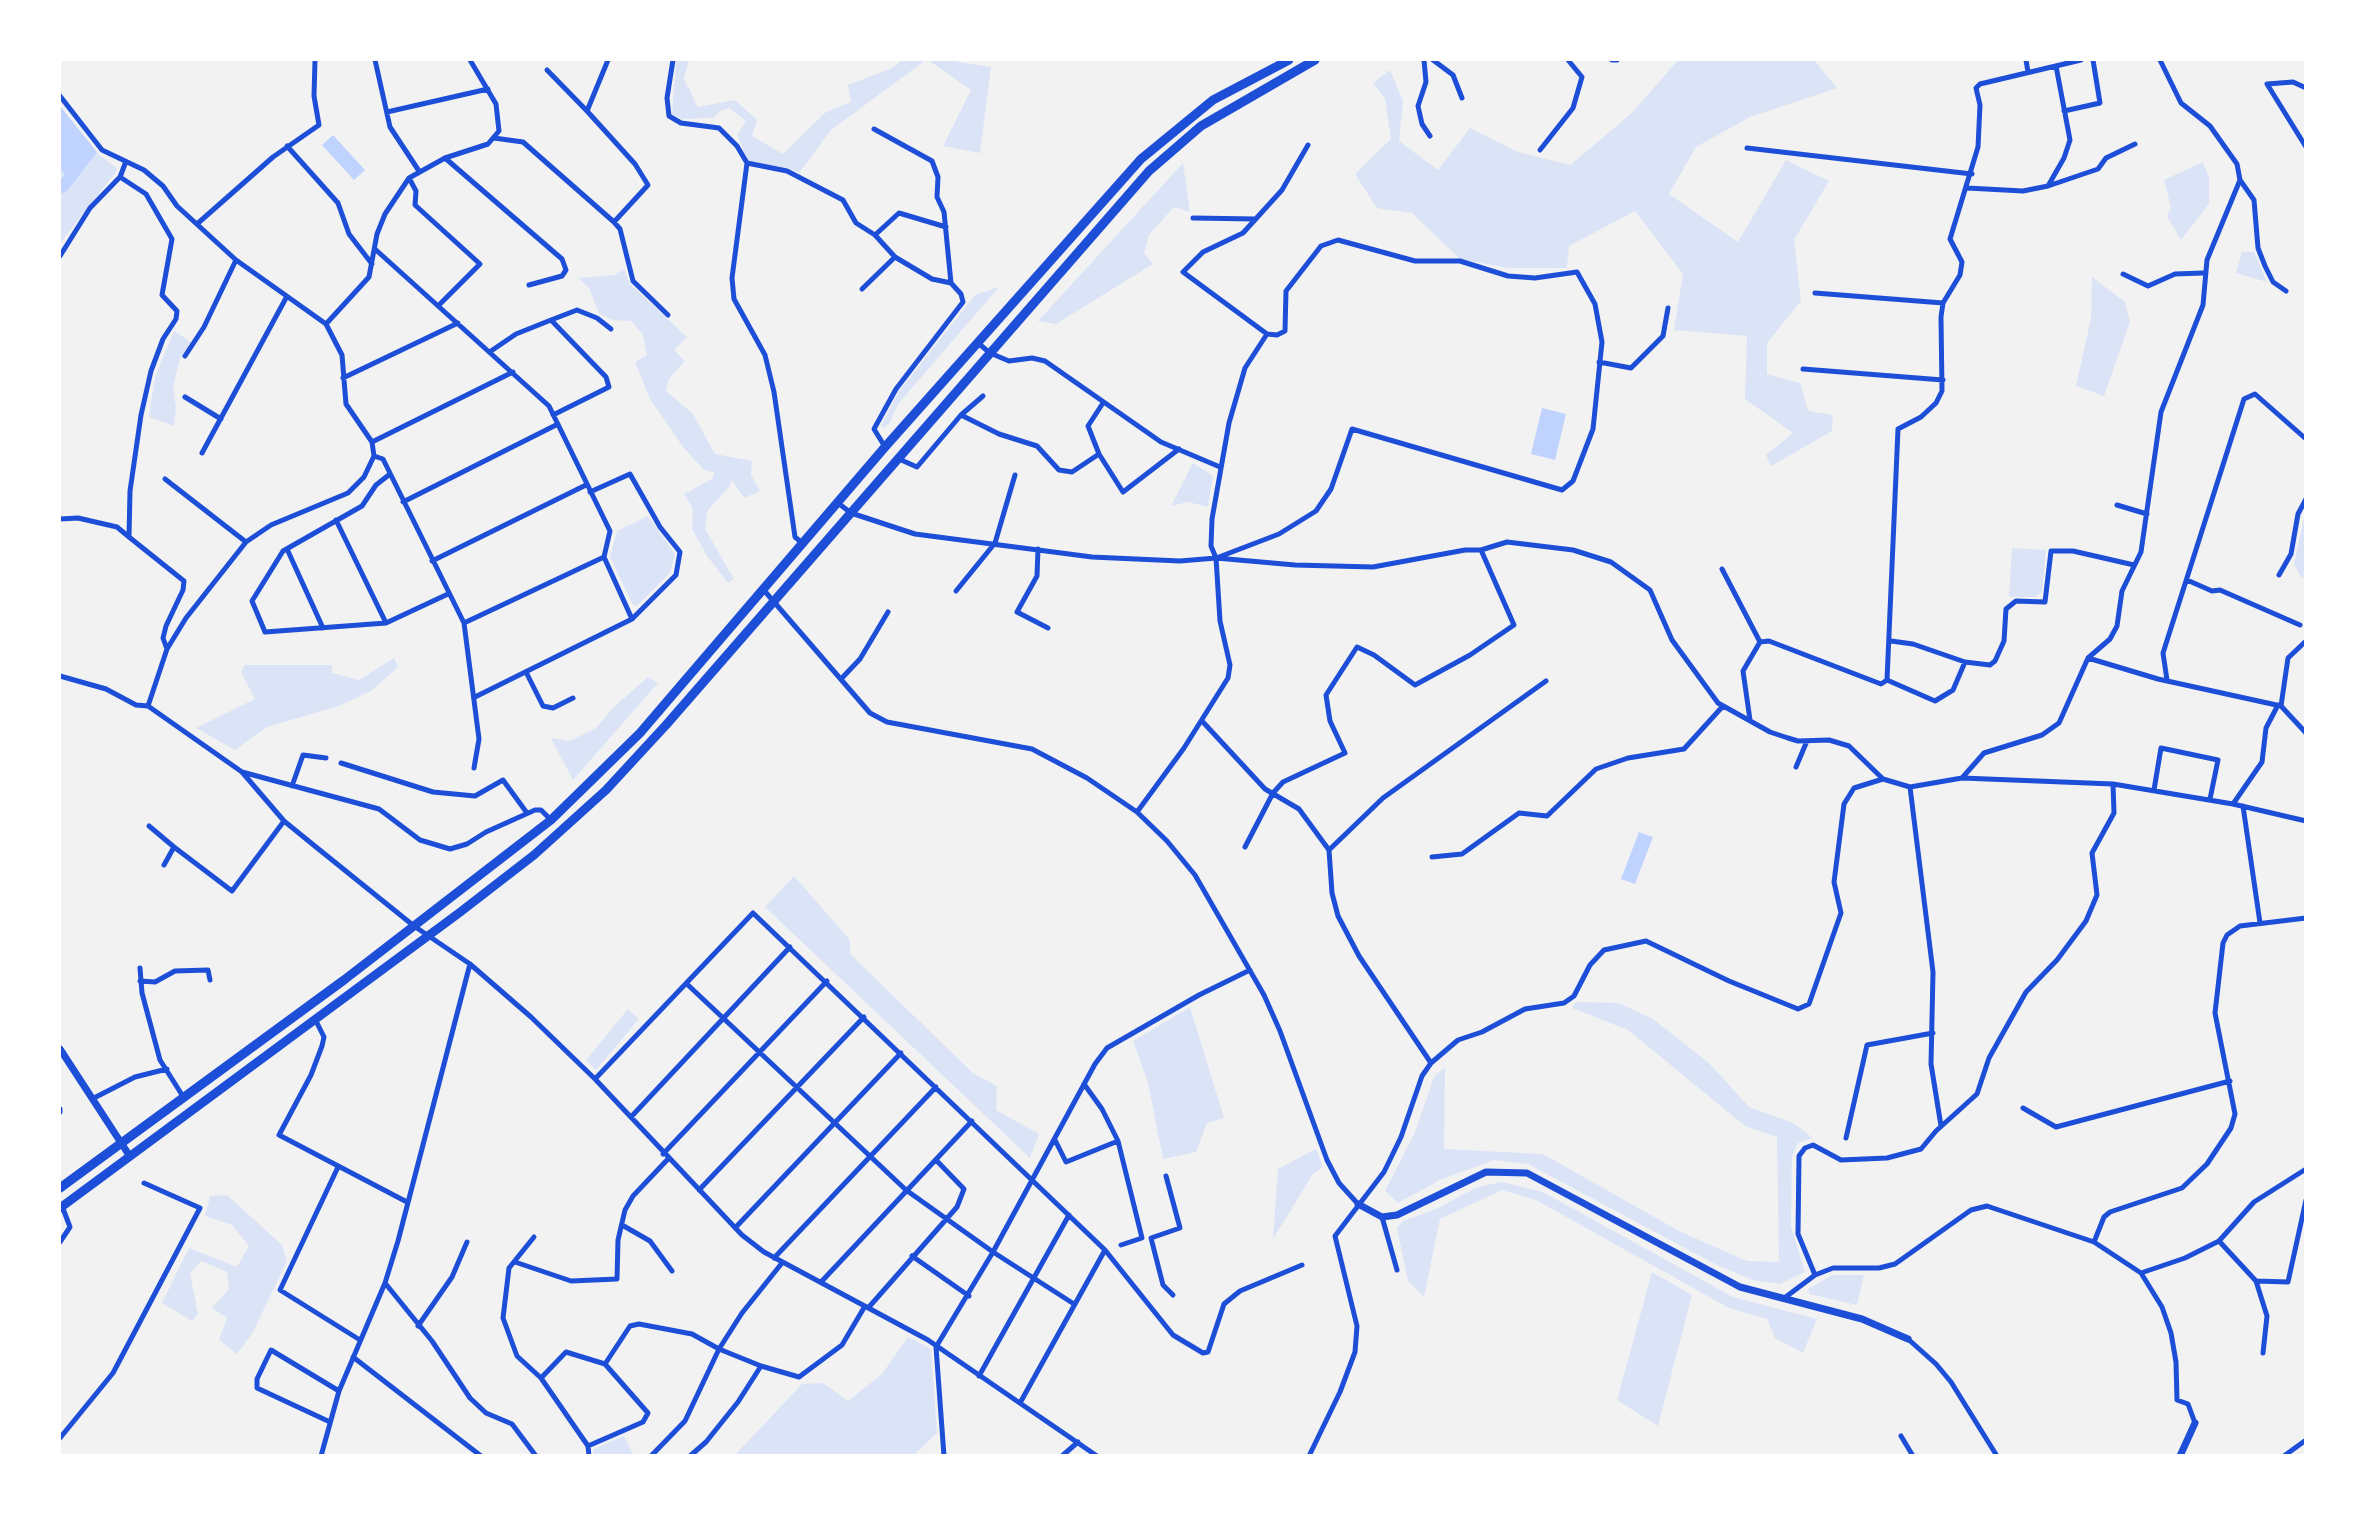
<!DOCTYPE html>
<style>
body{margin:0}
#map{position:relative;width:2365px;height:1515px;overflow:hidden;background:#f2f2f2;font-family:Arial,sans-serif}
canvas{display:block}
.frame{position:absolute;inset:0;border:61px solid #fff;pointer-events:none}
</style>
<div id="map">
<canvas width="2365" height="1515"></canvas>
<div class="frame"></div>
</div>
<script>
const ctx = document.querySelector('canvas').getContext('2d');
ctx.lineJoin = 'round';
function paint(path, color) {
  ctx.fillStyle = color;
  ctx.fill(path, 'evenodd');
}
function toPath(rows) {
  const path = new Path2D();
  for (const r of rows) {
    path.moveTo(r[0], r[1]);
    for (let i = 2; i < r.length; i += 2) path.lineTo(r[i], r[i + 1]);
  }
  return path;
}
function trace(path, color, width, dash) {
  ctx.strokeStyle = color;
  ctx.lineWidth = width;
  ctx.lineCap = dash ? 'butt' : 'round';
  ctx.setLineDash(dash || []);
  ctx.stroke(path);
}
const green = toPath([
 [676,60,689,60,684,79,698,107,735,100,757,120,752,136,783,154,826,112,851,102,848,85,892,68,902,60,926,60,831,130,799,173,788,168,748,161,737,135,746,121,729,108,720,111,714,118,682,119,672,114],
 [928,60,957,60,958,62,991,67,980,153,943,146,971,90],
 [1678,60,1814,60,1837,88,1750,117,1696,147,1669,194,1738,242,1786,160,1829,181,1794,240,1801,301,1767,343,1767,374,1800,383,1808,411,1833,415,1832,431,1771,466,1766,455,1793,433,1745,399,1747,336,1674,330,1683,274,1635,211,1569,246,1567,268,1507,268,1460,259,1412,213,1377,208,1355,174,1391,139,1385,99,1373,83,1390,70,1403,101,1399,141,1438,170,1470,128,1518,152,1570,165,1632,113],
 [60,106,98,154,117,168,116,172,60,243],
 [2203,162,2209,178,2209,204,2181,240,2167,216,2171,208,2164,180],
 [1183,163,1190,212,1174,207,1149,235,1144,253,1153,264,1056,324,1038,321],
 [2242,252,2254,252,2267,282,2236,273],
 [624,269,630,284,687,337,674,350,685,361,669,379,666,391,693,414,715,454,752,461,751,475,760,491,744,498,732,480,729,487,708,510,705,529,734,579,728,583,707,556,692,529,693,509,684,494,712,479,715,473,703,469,683,447,650,399,635,362,647,355,643,335,631,321,613,320,599,314,589,288,578,278,614,275],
 [2092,277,2125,302,2130,322,2104,396,2076,386,2091,318],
 [999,287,898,404,890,422,884,428,881,426,899,391,975,295],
 [174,331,191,342,180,358,173,387,176,407,174,426,149,417,155,377],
 [1193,463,1213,476,1208,507,1188,502,1171,506],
 [2305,514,2305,573,2302,579,2294,564],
 [648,516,675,554,670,573,637,606,633,605,610,557,617,531],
 [2012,548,2046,550,2042,592,2035,597,2009,597],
 [394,658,398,667,371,691,339,706,267,727,235,750,196,728,255,699,241,672,245,665,332,665,332,673,359,680],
 [648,677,658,683,573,780,551,738,569,741,595,729,614,707],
 [794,876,850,940,850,954,973,1073,997,1086,996,1110,1039,1134,1030,1158,765,907],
 [1576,1002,1619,1003,1653,1019,1709,1063,1749,1107,1793,1123,1813,1138,1798,1143,1792,1156,1791,1226,1805,1272,1780,1284,1752,1280,1713,1263,1528,1164,1494,1160,1442,1179,1398,1203,1385,1191,1415,1132,1434,1077,1445,1067,1444,1149,1543,1154,1679,1231,1747,1261,1779,1262,1777,1137,1745,1126,1628,1030,1572,1008],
 [1190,1007,1224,1118,1207,1123,1196,1152,1163,1159,1148,1083,1133,1041],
 [628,1009,639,1019,596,1070,586,1060],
 [1316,1149,1323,1167,1313,1174,1273,1239,1278,1169],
 [1502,1182,1543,1192,1733,1297,1817,1319,1803,1353,1775,1338,1767,1319,1729,1308,1536,1200,1502,1190,1440,1219,1424,1297,1408,1281,1397,1228,1403,1221,1438,1208,1477,1187],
 [227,1195,282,1245,287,1261,253,1332,237,1354,219,1340,227,1318,212,1308,229,1289,227,1272,201,1261,190,1273,198,1314,192,1321,162,1303,189,1248,237,1267,249,1246,232,1225,205,1216,210,1196],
 [1652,1272,1692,1295,1658,1426,1617,1400],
 [1832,1275,1864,1275,1857,1305,1809,1294,1808,1289],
 [908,1337,931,1349,937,1433,914,1455,735,1455,802,1384,823,1383,848,1401,882,1374],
 [624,1436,633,1455,594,1455,593,1449]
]);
const water = toPath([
 [60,106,97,152,67,191,60,194,60,181,65,174,60,168],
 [333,135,365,170,354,180,322,145],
 [1542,408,1566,414,1555,460,1531,454],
 [1639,832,1653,837,1635,884,1621,879]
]);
const minor = toPath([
 [375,60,390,127,419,171],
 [608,60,587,111,635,164,648,185,614,222],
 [673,60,667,98,669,116,681,123,719,128,737,146,747,163,732,278,734,299,765,355,774,392,795,537,802,543],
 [1424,60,1426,82,1418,106,1422,124,1430,136],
 [1433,60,1453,75,1462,98],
 [1612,60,1617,60],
 [2026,60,2028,72],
 [2160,60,2181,103,2210,126,2237,164,2240,180,2254,200,2258,248,2265,266,2273,282,2286,291],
 [547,70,587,111],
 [2306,88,2293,82,2267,84,2306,147],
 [60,96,102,150,144,170,163,186,177,206,236,260,326,324,342,355,346,404,372,442,374,456,364,477,348,493,271,525,246,542,186,618,167,649,148,706],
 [2064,111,2100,103,2093,60],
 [387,112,488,89],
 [874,129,932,161,938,177,937,197,944,212,951,283],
 [494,138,523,142,614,222,620,229,633,281,668,315],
 [287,146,338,203,349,234,372,264],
 [1747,148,1972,174],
 [1540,150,1573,108,1582,77,1568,60],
 [445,158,562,259,566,270,562,276,529,285],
 [747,163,787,171,843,200,856,223,875,235,895,257,932,279,951,283,961,294,963,302,896,389,874,429,885,447],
 [120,177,146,194,172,239,162,295,177,311,176,319,163,339,151,371,141,415,130,491,129,537,184,581,183,590,166,626,163,638,167,649],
 [409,178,416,191,415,205,480,264,438,306],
 [2048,186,2064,158,2070,140,2056,66],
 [1967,188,2023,191,2048,186,2098,169,2106,158,2135,144],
 [1193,218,1256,219],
 [197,224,273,157,319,125,314,96,315,60],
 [875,235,899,213,946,227],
 [376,250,549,406,610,531,604,557,464,623],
 [60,256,90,208,120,177,125,164],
 [2123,274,2148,286,2175,274,2203,273],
 [862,289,895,257],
 [1815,293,1943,303],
 [551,320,577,310,597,318,611,329],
 [326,324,369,277,377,234,385,214,409,178,445,158,488,144,499,131,496,104,470,60],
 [978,343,990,353,1009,361,1032,358,1045,361,1161,442,1220,467],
 [491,351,516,334,551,320,606,377,609,387,553,415],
 [185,356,204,327,236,260],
 [1599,362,1631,368,1663,336,1668,308],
 [1803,369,1943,380],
 [343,378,458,323],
 [185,397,221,419],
 [1103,403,1088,426,1099,454,1123,492,1179,449],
 [961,415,983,396],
 [372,442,513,372],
 [202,453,286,298],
 [374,456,383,459,464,623,479,739,474,768],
 [899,459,917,467,961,415,999,434,1037,446,1059,470,1072,472,1099,454],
 [390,474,376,485,362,506,283,551,252,601,265,632,386,623,448,594],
 [165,479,246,542],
 [590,492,630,474,660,527,680,552,676,575,632,619],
 [403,502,558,424],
 [838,503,851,513,915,534,1092,557,1180,561,1216,558,1295,565,1373,567,1465,550,1481,550,1507,542,1573,550,1611,562,1650,590,1672,640,1718,703,1770,732,1788,738,1798,741,1829,740,1849,746,1883,779,1910,787,1962,778,2113,784,2233,804,2306,821],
 [2117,505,2147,514],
 [60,519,78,518,117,527,129,537],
 [336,520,386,623],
 [287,549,323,628],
 [1038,549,1037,576,1017,612,1048,628],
 [1219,557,1279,534,1316,511,1331,489,1352,429,1562,490,1573,481,1593,429,1602,342,1595,304,1577,272,1535,278,1508,276,1460,261,1415,261,1338,240,1321,246,1286,291,1285,331,1277,335,1267,334,1183,272,1203,252,1243,233,1282,190,1308,145],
 [432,561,586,485],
 [1722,569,1760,642,1743,671,1750,720],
 [2279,575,2291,554,2298,514,2306,499],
 [2187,580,2212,591,2220,590,2300,625],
 [762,588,870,713,887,722,1032,749,1087,778,1137,812,1167,841,1195,875,1264,995,1280,1031,1327,1160,1339,1183,1358,1204],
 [956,591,995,543,1015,475],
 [1891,641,1913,644,1965,662,1990,665,1995,661,2004,641,2006,609,2016,601,2045,602,2051,551,2073,551,2134,565],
 [1760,642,1769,641,1881,684,1887,680,1898,429,1921,417,1936,403,1942,391,1941,317,1943,303,1960,275,1962,262,1950,239,1978,147,1980,105,1976,88,1980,84,2081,60],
 [2088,658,2158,679,2281,706,2306,733],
 [526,672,543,706,553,708,573,698],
 [60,676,106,689,136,705,148,706,242,772,284,821,316,847,414,926,470,964,531,1017,595,1079,742,1235,764,1252,928,1340,1097,1456],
 [841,679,860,659,888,612],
 [1887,680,1935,701,1953,690,1965,662],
 [2167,680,2163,653,2244,399,2255,394,2306,439],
 [475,697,632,619,604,557],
 [2281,706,2288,658,2306,641],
 [1202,721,1265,789,1299,809,1329,850,1332,893,1338,916,1359,956,1431,1063],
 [341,763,433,792,475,796,503,780,527,813],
 [1796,767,1807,741],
 [242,772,379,809,420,840,450,849,467,844,486,832,535,810,541,810,551,820],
 [1962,778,1984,753,2042,735,2059,723,2088,658,2110,639,2117,626,2122,591,2141,552,2161,412,2203,305,2207,260,2240,180],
 [292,786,303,755,326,758],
 [1910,787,1933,972,1931,1064,1941,1126],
 [2154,790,2161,748,2218,760,2210,799],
 [2233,804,2262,762,2266,728,2278,705],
 [2243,806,2260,923],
 [1137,812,1184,748,1228,678,1230,665,1220,621,1216,558,1211,546,1212,519,1229,423,1245,368,1267,334],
 [149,826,174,847],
 [1245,847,1273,793,1283,782,1345,753,1330,721,1326,695,1357,647,1374,655,1415,685,1470,655,1514,625,1481,550],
 [1329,850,1383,798,1546,681],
 [1432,857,1462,854,1519,813,1547,816,1596,769,1628,758,1684,749,1723,706],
 [164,865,174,847,232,891,284,821],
 [140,968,142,993,160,1060,184,1098],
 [140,981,155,982,175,971,208,970,210,980],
 [688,985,906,1190,993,1252,1074,1304],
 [315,1019,324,1037,322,1046,311,1075,279,1135,407,1202],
 [595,1079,753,913,1105,1250,1173,1335,1203,1353,1208,1352,1224,1304,1240,1291,1302,1265],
 [1084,1084,1102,1109,1118,1141,1142,1238,1121,1245],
 [92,1099,135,1077,167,1069],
 [2023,1108,2056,1127,2230,1081],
 [60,1109,60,1112],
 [631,1117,790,947],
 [1846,1138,1867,1045,1933,1033],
 [1055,1140,1066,1162,1118,1141],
 [663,1154,827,981],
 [338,1167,280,1290,360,1340],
 [1166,1176,1180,1228,1151,1238,1163,1285,1173,1295],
 [699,1190,864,1017],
 [1382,1217,1397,1270],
 [622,1225,650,1241,672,1271],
 [735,1228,901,1053],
 [534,1237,509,1268,503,1318,517,1356,541,1378],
 [2219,1241,2256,1281,2288,1282,2306,1200],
 [60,1242,70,1227,62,1206],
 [2094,1242,2104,1217,2110,1212,2182,1188,2207,1164,2231,1128,2235,1114,2215,1013,2223,943,2227,935,2240,926,2306,918],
 [912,1256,969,1296],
 [774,1258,936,1087],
 [515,1262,571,1281,617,1279,618,1240,625,1210,633,1196,668,1159],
 [2141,1273,2185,1258,2219,1241,2254,1202,2306,1169],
 [1815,1275,1798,1234,1799,1156,1805,1148,1813,1145,1841,1160,1887,1158,1921,1149,1936,1131,1977,1094,1989,1058,2026,992,2057,960,2086,921,2097,895,2092,853,2114,813,2113,784],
 [822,1281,972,1121],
 [2256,1281,2267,1316,2263,1353],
 [385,1283,432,1341,470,1398,486,1413,512,1424,536,1456],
 [1783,1299,1815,1275,1833,1268,1879,1268,1895,1264,1971,1210,1987,1206,2094,1242,2141,1273,2162,1307,2171,1333,2176,1362,2177,1400,2188,1404,2195,1423],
 [869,1307,957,1207,964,1189,936,1160],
 [418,1326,452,1277,467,1242],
 [1908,1339,1936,1364,1951,1382,1997,1456],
 [353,1357,481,1456],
 [761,1366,799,1377,842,1345,865,1306],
 [979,1376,1069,1215],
 [1020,1403,1105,1250],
 [330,1422,257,1388,257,1379,271,1350,339,1391],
 [1901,1436,1913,1456],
 [60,1438,113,1373,200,1208,144,1183],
 [588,1446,541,1378,566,1352,605,1364],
 [321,1456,339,1391,385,1283,398,1241,470,964],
 [589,1456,588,1446,643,1422,648,1413,605,1364,630,1326,639,1324,692,1334,719,1349,685,1421,651,1456],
 [690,1456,706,1442,738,1402,761,1366,719,1349,742,1313,782,1263],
 [944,1456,936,1347,993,1252,1095,1064,1107,1048,1199,995,1250,970],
 [1062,1456,1078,1442],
 [1309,1456,1340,1392,1355,1352,1357,1326,1335,1236,1384,1172,1401,1137,1422,1076,1431,1063,1458,1040,1482,1032,1525,1009,1564,1003,1574,996,1590,965,1604,950,1646,941,1729,981,1798,1009,1809,1004,1841,913,1834,882,1844,804,1854,788,1883,779],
 [2284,1456,2306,1440]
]);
const tertiary = toPath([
 [60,1049,129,1155],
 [1358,1204,1382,1217,1397,1215,1486,1172,1527,1173,1740,1287,1862,1319,1908,1339],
 [2180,1456,2195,1423]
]);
const primary = toPath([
 [60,1188,344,980,551,820,640,733,885,447,1141,159,1213,100,1289,60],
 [60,1208,459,913,534,855,606,790,666,725,1149,171,1201,126,1315,60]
]);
paint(green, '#dbe4f7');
paint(water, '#bfd3fe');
trace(minor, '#1d4ed8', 5);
trace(tertiary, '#1d4ed8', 7);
trace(primary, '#1d4ed8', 9);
</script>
